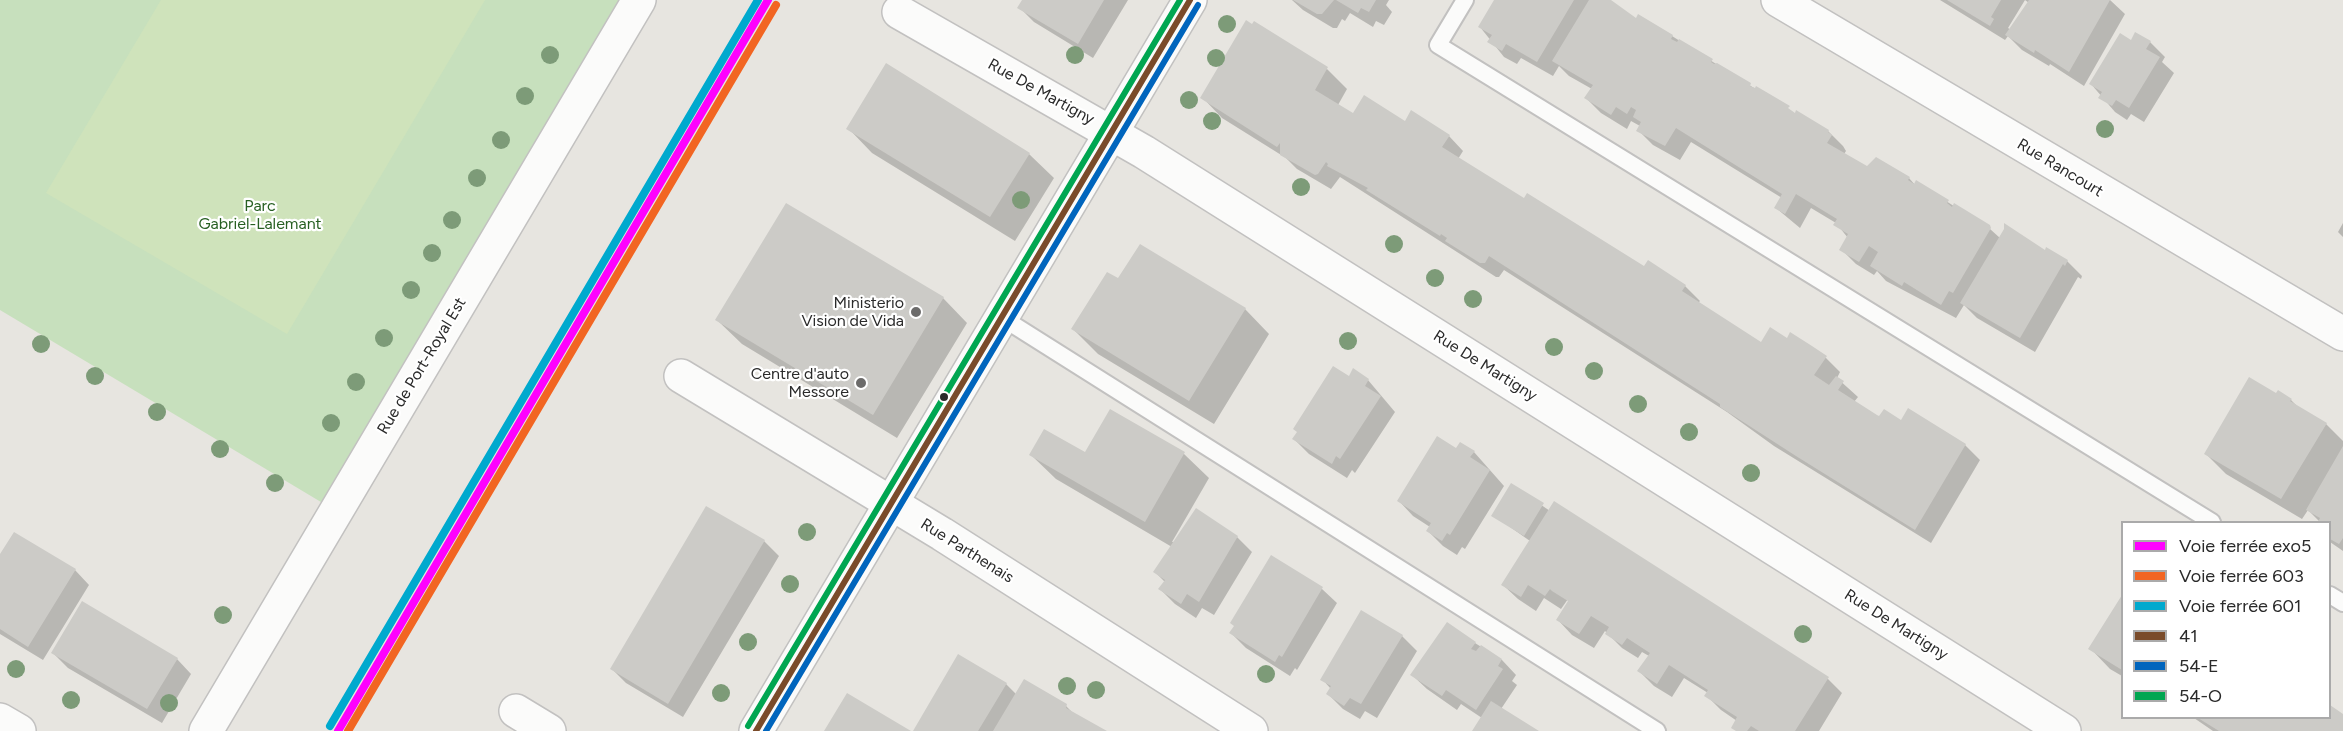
<!DOCTYPE html>
<meta charset="utf-8">
<style>
body{margin:0}
#map{position:relative;width:2343px;height:731px;overflow:hidden;background:#e7e5e0;font-family:Figtree,sans-serif}
canvas{display:block}
.legend{position:absolute;left:2121px;top:521px;width:210px;height:198px;box-sizing:border-box;background:#fff;border:2px solid #aaa;margin:0;padding:8px 10px;list-style:none;font-size:18px;color:#2a2a2a}
.legend li{display:flex;align-items:center;gap:12px;height:30px}
.legend b{width:30px;border:2px solid #aaa}
</style>
<div id="map">
<canvas width="2343" height="731"></canvas>
<ul class="legend">
<li><b style="height:8px;background:#f0f"></b>Voie ferrée exo5</li>
<li><b style="height:8px;background:#f26522"></b>Voie ferrée 603</li>
<li><b style="height:8px;background:#00a9ce"></b>Voie ferrée 601</li>
<li><b style="height:8px;background:#7a4b2a"></b>41</li>
<li><b style="height:8px;background:#0065bd"></b>54-E</li>
<li><b style="height:8px;background:#00a651"></b>54-O</li>
</ul>
</div>
<script>
const ctx = document.querySelector('canvas').getContext('2d');
ctx.lineJoin = 'round';
function paint(path, color) {
  ctx.fillStyle = color;
  ctx.fill(path, 'evenodd');
}
function toPath(rows) {
  const path = new Path2D();
  for (const r of rows) {
    path.moveTo(r[0], r[1]);
    for (let i = 2; i < r.length; i += 2) path.lineTo(r[i], r[i + 1]);
  }
  return path;
}
function trace(path, color, width, dash) {
  ctx.strokeStyle = color;
  ctx.lineWidth = width;
  ctx.lineCap = dash ? 'butt' : 'round';
  ctx.setLineDash(dash || []);
  ctx.stroke(path);
}
function drawText(font, color, halo, rows, align = 'center') {
  ctx.font = font + ' Figtree,sans-serif';
  ctx.lineWidth = 4.5;
  ctx.setLineDash([]);
  ctx.textBaseline = 'middle';
  ctx.strokeStyle = halo;
  ctx.fillStyle = color;
  for (const [text, x, y, turn = 0] of rows) {
    ctx.save();
    ctx.translate(x, y);
    ctx.rotate((+turn || 0) * Math.PI / 180);
    ctx.textAlign = isNaN(turn) ? turn : align;
    if (halo) ctx.strokeText(text, 0, 0);
    ctx.fillText(text, 0, 0);
    ctx.restore();
  }
}
const green = toPath([
 [0,0,639,0,336,511,0,310]
]);
const pitch = toPath([
 [161,0,485,0,287,334,46,193]
]);
const shadow = toPath([
 [1024,0,1128,0,1093,58,1034,22,1019,7],
 [1292,0,1389,0,1386,5,1392,12,1384,25,1376,21,1373,27,1350,13,1345,21,1342,19,1337,28,1333,28,1303,10],
 [1496,0,1607,0,1636,20,1638,16,1672,36,1795,114,1828,131,1843,146,1846,151,1844,154,1867,168,1909,178,1915,185,1916,182,1990,229,2000,238,2045,252,2047,249,2067,261,2082,276,2081,279,2078,277,2035,352,1977,318,1964,305,1956,318,1886,281,1877,271,1874,275,1856,264,1841,249,1848,238,1836,223,1811,208,1800,228,1776,208,1782,198,1691,142,1680,160,1653,145,1638,130,1640,126,1631,121,1627,129,1601,113,1586,98,1592,89,1569,76,1559,66,1553,76,1521,58,1517,64,1504,57,1480,27],
 [1940,0,2025,0,2008,28,2013,31,2029,3,2025,0,2110,0,2125,14,2084,86,2050,64,2049,66,2022,50,2008,36,2005,40],
 [2131,42,2150,42,2165,57,2162,62,2174,73,2144,122,2131,114,2127,120,2115,112,2091,84],
 [1327,69,1347,89,1338,105,1354,115,1405,123,1449,136,1463,151,1458,159,1524,201,1644,269,1685,286,1700,301,1698,303,1761,344,1787,340,1826,358,1840,372,1837,378,1858,397,1854,402,1876,416,1901,422,1965,445,1980,460,1931,543,1774,446,1727,412,1504,270,1499,277,1496,277,1340,177,1331,189,1297,169,1286,158,1222,118,1202,97],
 [848,128,1029,154,1054,178,1015,241,872,153],
 [2343,223,2343,237,2338,232],
 [1118,281,1245,309,1269,334,1214,424,1098,354,1073,329],
 [943,298,967,323,897,438,742,344,717,320],
 [1349,378,1368,380,1395,412,1355,473,1352,470,1347,478,1309,454,1294,439],
 [2276,395,2291,400,2300,409,2326,424,2343,441,2343,551,2330,542,2330,522,2320,522,2308,510,2302,519,2226,474,2206,454],
 [1110,411,1184,454,1209,478,1172,542,1237,537,1252,552,1214,615,1202,608,1196,618,1175,604,1160,589,1165,582,1155,572,1172,547,1056,479,1031,455,1085,454],
 [1456,450,1474,452,1504,486,1465,549,1462,547,1457,555,1443,546,1428,531,1430,527,1413,516,1399,501],
 [1512,485,1550,511,1828,679,1842,693,1819,731,1736,731,1737,721,1721,710,1706,695,1708,693,1684,678,1672,697,1654,686,1639,671,1649,656,1642,652,1638,658,1622,648,1605,631,1594,648,1572,635,1558,620,1570,600,1568,599,1561,609,1544,598,1536,611,1518,599,1503,585,1530,541,1493,515],
 [764,541,779,556,683,717,626,683,612,669],
 [0,557,75,570,89,585,43,660,0,634],
 [1271,557,1322,589,1337,603,1297,670,1295,668,1290,676,1246,648,1231,633],
 [2122,598,2122,676,2110,669,2090,648],
 [1402,636,1417,651,1377,718,1365,711,1360,719,1343,709,1328,694,1331,689,1322,679],
 [1475,643,1502,660,1516,675,1512,681,1517,685,1501,709,1536,731,1474,731,1482,718,1461,704,1457,710,1427,689,1412,675],
 [53,653,177,659,191,674,162,723,68,668],
 [1006,684,1016,694,1066,706,1075,715,1104,731,914,731],
 [2330,706,2343,715,2343,731,2213,731,2194,718,2330,718]
]);
const building = toPath([
 [1022,0,1104,0,1078,44,1017,8],
 [1293,0,1334,0,1322,14,1317,14],
 [1336,0,1376,0,1369,12,1361,8,1358,13],
 [1494,0,1574,0,1537,62,1506,44,1502,51,1487,42,1492,35,1478,27],
 [1589,0,1611,0,1636,18,1638,14,1673,35,1671,39,1677,42,1679,39,1713,59,1711,62,1714,64,1717,63,1751,83,1750,86,1755,88,1756,86,1790,106,1788,108,1795,113,1796,110,1829,130,1828,132,1832,135,1827,143,1867,166,1876,157,1910,177,1908,180,1914,184,1916,180,1949,200,1947,203,1952,207,1954,203,1990,225,1991,228,1953,293,1949,291,1941,305,1904,282,1902,286,1870,266,1878,252,1869,246,1859,262,1839,250,1848,234,1833,225,1837,219,1796,194,1785,214,1774,208,1782,194,1676,128,1665,146,1636,131,1641,122,1633,117,1636,110,1631,107,1627,114,1616,107,1611,115,1584,98,1593,85,1552,61],
 [1947,0,2001,0,1991,17,1994,19,1990,26],
 [2029,0,2110,0,2069,72,2035,50,2034,53,2005,35],
 [1246,20,1252,24,1254,21,1328,67,1315,90,1353,113,1364,95,1405,121,1411,110,1450,135,1442,147,1524,198,1527,193,1644,266,1648,260,1686,285,1682,291,1761,342,1770,327,1787,338,1790,332,1812,346,1827,356,1814,375,1829,385,1836,376,1844,381,1838,390,1877,415,1879,416,1884,409,1901,420,1908,408,1966,444,1915,530,1796,456,1720,407,1720,404,1489,256,1485,263,1480,263,1445,241,1447,238,1441,234,1440,236,1366,190,1368,188,1327,166,1328,164,1326,162,1318,174,1315,175,1280,155,1280,143,1277,147,1200,98],
 [2135,32,2151,41,2146,49,2160,57,2129,108,2116,100,2112,106,2098,98,2102,92,2089,84,2120,33,2131,40],
 [886,63,1030,153,990,217,846,129],
 [786,203,944,297,873,415,715,320],
 [2004,223,2045,250,2046,247,2068,260,2065,266,2063,264,2020,338,1960,303,2004,229],
 [1140,244,1246,308,1189,401,1071,329,1107,272,1118,278],
 [1333,366,1349,376,1353,368,1369,379,1365,386,1381,396,1340,459,1336,456,1332,464,1292,439,1297,432,1293,429],
 [2249,377,2276,393,2278,390,2292,399,2290,401,2327,423,2281,499,2204,454],
 [1110,409,1185,452,1145,522,1029,455,1044,429,1085,452],
 [1437,436,1456,448,1460,442,1475,451,1470,457,1490,470,1450,535,1447,533,1442,541,1426,531,1431,523,1397,501],
 [2343,446,2343,538,2339,544,2330,539,2330,522,2318,522,2320,518,2306,510],
 [1511,483,1544,503,1524,536,1491,516],
 [1554,501,1829,677,1795,731,1759,731,1751,726,1747,731,1736,731,1731,728,1737,717,1704,696,1708,690,1669,665,1657,684,1637,671,1650,653,1627,638,1622,645,1605,634,1609,627,1591,616,1579,634,1556,620,1568,601,1552,591,1550,589,1545,596,1528,585,1521,597,1501,585],
 [706,506,765,540,668,704,610,669],
 [1196,508,1238,536,1199,602,1187,594,1181,604,1158,589,1165,580,1153,572],
 [14,532,76,569,28,647,0,629,0,554],
 [1271,555,1323,587,1282,657,1279,655,1275,662,1229,633,1234,626,1230,623],
 [2122,595,2122,670,2088,649],
 [82,601,178,658,147,709,51,653],
 [1361,610,1403,635,1361,704,1350,698,1344,706,1326,694,1331,686,1320,680],
 [1447,622,1476,642,1471,649,1476,651,1481,645,1502,659,1498,666,1503,669,1476,710,1446,690,1442,696,1410,675],
 [958,654,1007,683,978,731,913,731],
 [1024,679,1067,704,1066,708,1107,731,993,731],
 [847,693,911,731,824,731],
 [1491,701,1539,731,1472,731],
 [2330,705,2343,714,2343,731,2219,731,2198,718,2330,718]
]);
const service = toPath([
 [1465,0,1438,45,2212,522],
 [1001,317,1657,731],
 [2330,595,2343,603]
]);
const minor = toPath([
 [1778,0,2343,334],
 [899,12,1144,152,2064,731],
 [681,376,942,534,1251,731],
 [516,711,549,731],
 [0,720,19,731],
 [206,731,639,0]
]);
const tertiary = toPath([
 [756,731,1190,0]
]);
const bus1 = toPath([
 [756,731,1190,0]
]);
const bus2 = toPath([
 [766,731,1198,5]
]);
const bus3 = toPath([
 [748,726,1180,0]
]);
const rail1 = toPath([
 [338,731,768,0]
]);
const rail2 = toPath([
 [348,731,776,5]
]);
const rail3 = toPath([
 [330,726,758,0]
]);
const trees = [
 [1227,24],
 [550,55],
 [1075,55],
 [1216,58],
 [525,96],
 [1189,100],
 [1212,121],
 [2105,129],
 [501,140],
 [477,178],
 [1301,187],
 [1021,200],
 [452,220],
 [1394,244],
 [432,253],
 [1435,278],
 [411,290],
 [1473,299],
 [384,338],
 [1348,341],
 [41,344],
 [1554,347],
 [1594,371],
 [95,376],
 [356,382],
 [1638,404],
 [157,412],
 [331,423],
 [1689,432],
 [220,449],
 [1751,473],
 [275,483],
 [807,532],
 [790,584],
 [223,615],
 [1803,634],
 [748,642],
 [16,669],
 [1266,674],
 [1067,686],
 [1096,690],
 [721,693],
 [71,700],
 [169,703]
];
const markers = [
 [916,312,6,"#6c6b6a"],
 [861,383,6,"#6c6b6a"],
 [944,397,5,"#2a2a2a"]
];
const streetNames = [
 ["Rue De Martigny",1041,92,29],
 ["Rue Rancourt",2060,168,31],
 ["Rue de Port-Royal Est",422,366,-59],
 ["Rue De Martigny",1485,366,32],
 ["Rue Parthenais",967,551,32],
 ["Rue De Martigny",1896,625,32]
];
const parkNames = [
 ["Parc",260,206],
 ["Gabriel-Lalemant",260,224]
];
const poiNames = [
 ["Ministerio",904,303],
 ["Vision de Vida",904,321],
 ["Centre d'auto",849,374],
 ["Messore",849,392]
];
paint(green, '#c7e0bd');
paint(pitch, '#cfe3bb');
paint(shadow, '#0003');
paint(building, '#cccbc7');
trace(service, '#c2c1c0', 20);
trace(minor, '#c2c1c0', 36);
trace(tertiary, '#c2c1c0', 36);
trace(service, '#fbfbfa', 16);
trace(minor, '#fbfbfa', 33);
trace(tertiary, '#fbfbfa', 33);
trace(bus1, '#7a4b2a', 6);
trace(bus2, '#0065bd', 6);
trace(bus3, '#00a651', 6);
trace(rail1, '#f0f', 8);
trace(rail2, '#f26522', 8);
trace(rail3, '#00a9ce', 8);
ctx.fillStyle = '#7d9b78';
for (const [x, y] of trees) {
  ctx.beginPath();
  ctx.arc(x, y, 9, 0, 2 * Math.PI);
  ctx.fill();
}
for (const [x, y, r, color] of markers) {
  const dot = new Path2D();
  dot.arc(x, y, r, 0, 2 * Math.PI);
  ctx.fillStyle = color;
  ctx.fill(dot);
  trace(dot, '#fff', 2);
}
drawText('16px', '#2a2a2a', '#fff', streetNames);
drawText('16px', '#275f22', '#fff', parkNames);
drawText('16px', '#2a2a2a', '#fff', poiNames, 'right');
</script>
